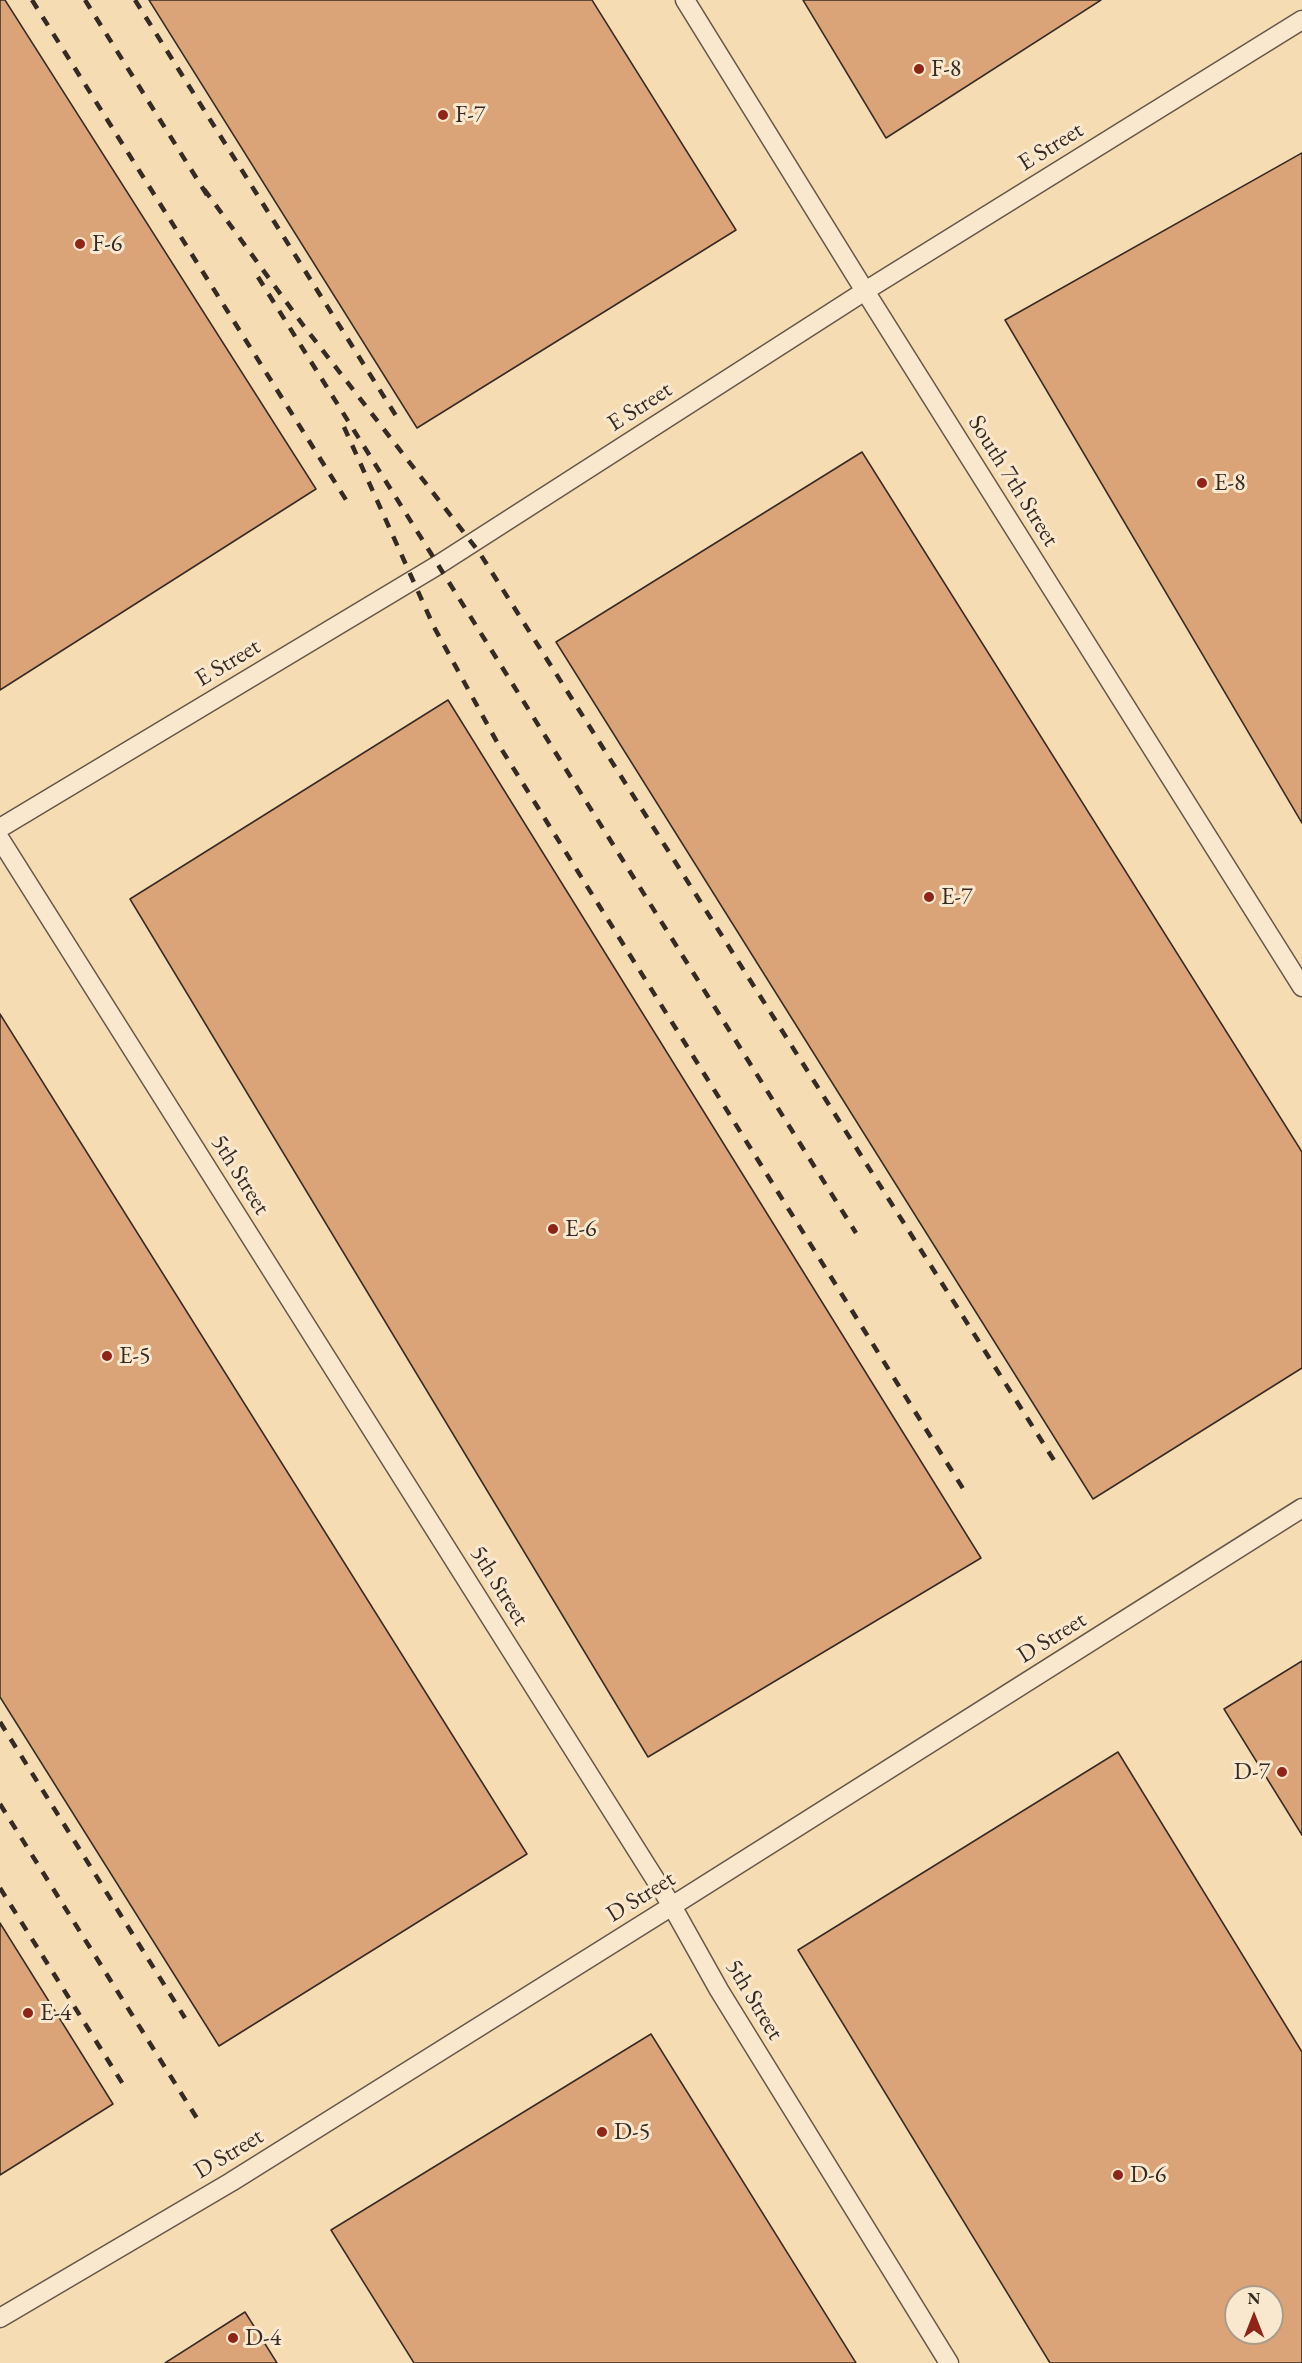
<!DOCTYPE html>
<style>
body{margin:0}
#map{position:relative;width:1302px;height:2363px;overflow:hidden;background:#f6dcb3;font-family:"EB Garamond",serif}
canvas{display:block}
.north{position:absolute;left:1224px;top:2285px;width:60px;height:60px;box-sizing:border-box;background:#f9e8ce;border:2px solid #ab9c8a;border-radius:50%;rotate:0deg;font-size:16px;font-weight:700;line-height:24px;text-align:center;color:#362b24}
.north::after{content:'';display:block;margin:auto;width:21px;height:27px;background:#8f2418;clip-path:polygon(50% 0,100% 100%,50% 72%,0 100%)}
</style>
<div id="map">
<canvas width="1302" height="2363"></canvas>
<div class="north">N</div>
</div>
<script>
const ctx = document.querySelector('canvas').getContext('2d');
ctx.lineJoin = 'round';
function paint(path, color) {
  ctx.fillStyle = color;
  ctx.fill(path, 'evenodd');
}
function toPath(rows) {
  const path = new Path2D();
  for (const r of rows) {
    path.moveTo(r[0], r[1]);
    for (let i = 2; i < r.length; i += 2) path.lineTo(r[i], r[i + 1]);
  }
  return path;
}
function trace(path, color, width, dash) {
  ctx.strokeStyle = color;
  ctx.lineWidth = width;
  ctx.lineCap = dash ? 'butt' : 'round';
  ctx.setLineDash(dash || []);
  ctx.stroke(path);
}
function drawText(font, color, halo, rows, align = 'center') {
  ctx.font = font + ' "EB Garamond",serif';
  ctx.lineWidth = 6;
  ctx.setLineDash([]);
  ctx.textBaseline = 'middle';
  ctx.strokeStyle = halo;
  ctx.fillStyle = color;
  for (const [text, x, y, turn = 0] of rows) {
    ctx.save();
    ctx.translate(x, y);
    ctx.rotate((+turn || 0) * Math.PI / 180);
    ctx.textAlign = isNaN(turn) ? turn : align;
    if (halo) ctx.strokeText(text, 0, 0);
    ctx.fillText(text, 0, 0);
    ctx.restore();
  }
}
const building = toPath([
 [0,0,5,0,316,489,0,690,0,0],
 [149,0,592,0,736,230,417,428,149,0],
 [803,0,1101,0,886,138,803,0],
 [1302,153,1302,823,1005,320,1302,153],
 [862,452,1302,1152,1302,1368,1093,1499,556,642,862,452],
 [448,700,981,1558,648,1757,130,899,448,700],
 [0,1014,527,1854,219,2046,0,1697,0,1014],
 [1302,1661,1302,1835,1224,1709,1302,1661],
 [1118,1752,1302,2052,1302,2363,1050,2363,798,1950,1118,1752],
 [1236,2297,1272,2297,1272,2333,1236,2333,1236,2297],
 [0,1923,113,2104,0,2175,0,1923],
 [651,2034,856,2363,414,2363,331,2230,651,2034],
 [245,2312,277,2363,165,2363,245,2312]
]);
const lane = toPath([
 [685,0,865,291,1302,987],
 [0,828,438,565,865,291,1302,20],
 [0,839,672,1906,719,1990,949,2363],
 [0,2318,231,2182,672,1906,1302,1508]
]);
const rail = toPath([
 [32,0,348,503],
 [85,0,207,195],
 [135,0,398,419],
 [204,189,303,325,479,552,1057,1465],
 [258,277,856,1233],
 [344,427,434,627,497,742,967,1495],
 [0,1722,185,2018],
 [0,1804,198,2120],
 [0,1888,126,2089]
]);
const markers = [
 [919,69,6,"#8f2418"],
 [443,115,6,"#8f2418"],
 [80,244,6,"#8f2418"],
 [1202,483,6,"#8f2418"],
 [929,897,6,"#8f2418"],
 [553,1229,6,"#8f2418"],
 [107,1356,6,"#8f2418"],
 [1282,1772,6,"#8f2418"],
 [28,2013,6,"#8f2418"],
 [602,2132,6,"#8f2418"],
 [1118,2175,6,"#8f2418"],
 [233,2338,6,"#8f2418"]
];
const poiNames = [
 ["F-8",931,69],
 ["F-7",455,115],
 ["F-6",92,244],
 ["E-8",1214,483],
 ["E-7",941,897],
 ["E-6",565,1229],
 ["E-5",119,1356],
 ["D-7",1270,1772,"right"],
 ["E-4",40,2013],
 ["D-5",614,2132],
 ["D-6",1130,2175],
 ["D-4",245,2338]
];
const streetNames = [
 ["E Street",1051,147,-32],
 ["E Street",640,407,-33],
 ["South 7th Street",1013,481,58],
 ["E Street",228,663,-31],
 ["5th Street",240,1175,58],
 ["5th Street",499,1586,58],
 ["D Street",1052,1638,-32],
 ["D Street",641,1897,-32],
 ["5th Street",754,2000,59],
 ["D Street",229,2154,-31]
];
paint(building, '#daa478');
trace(building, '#362b24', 1.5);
trace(lane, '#665748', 21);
trace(lane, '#f9e8ce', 18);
trace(rail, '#362b24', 4.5, [10, 10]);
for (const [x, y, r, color] of markers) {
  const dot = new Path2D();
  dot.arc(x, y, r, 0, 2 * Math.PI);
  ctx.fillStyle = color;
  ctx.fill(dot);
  trace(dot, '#f9e8ce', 2);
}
drawText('24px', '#362b24', '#f9e8ce', poiNames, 'left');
drawText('24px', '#362b24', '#f9e8ce', streetNames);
</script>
